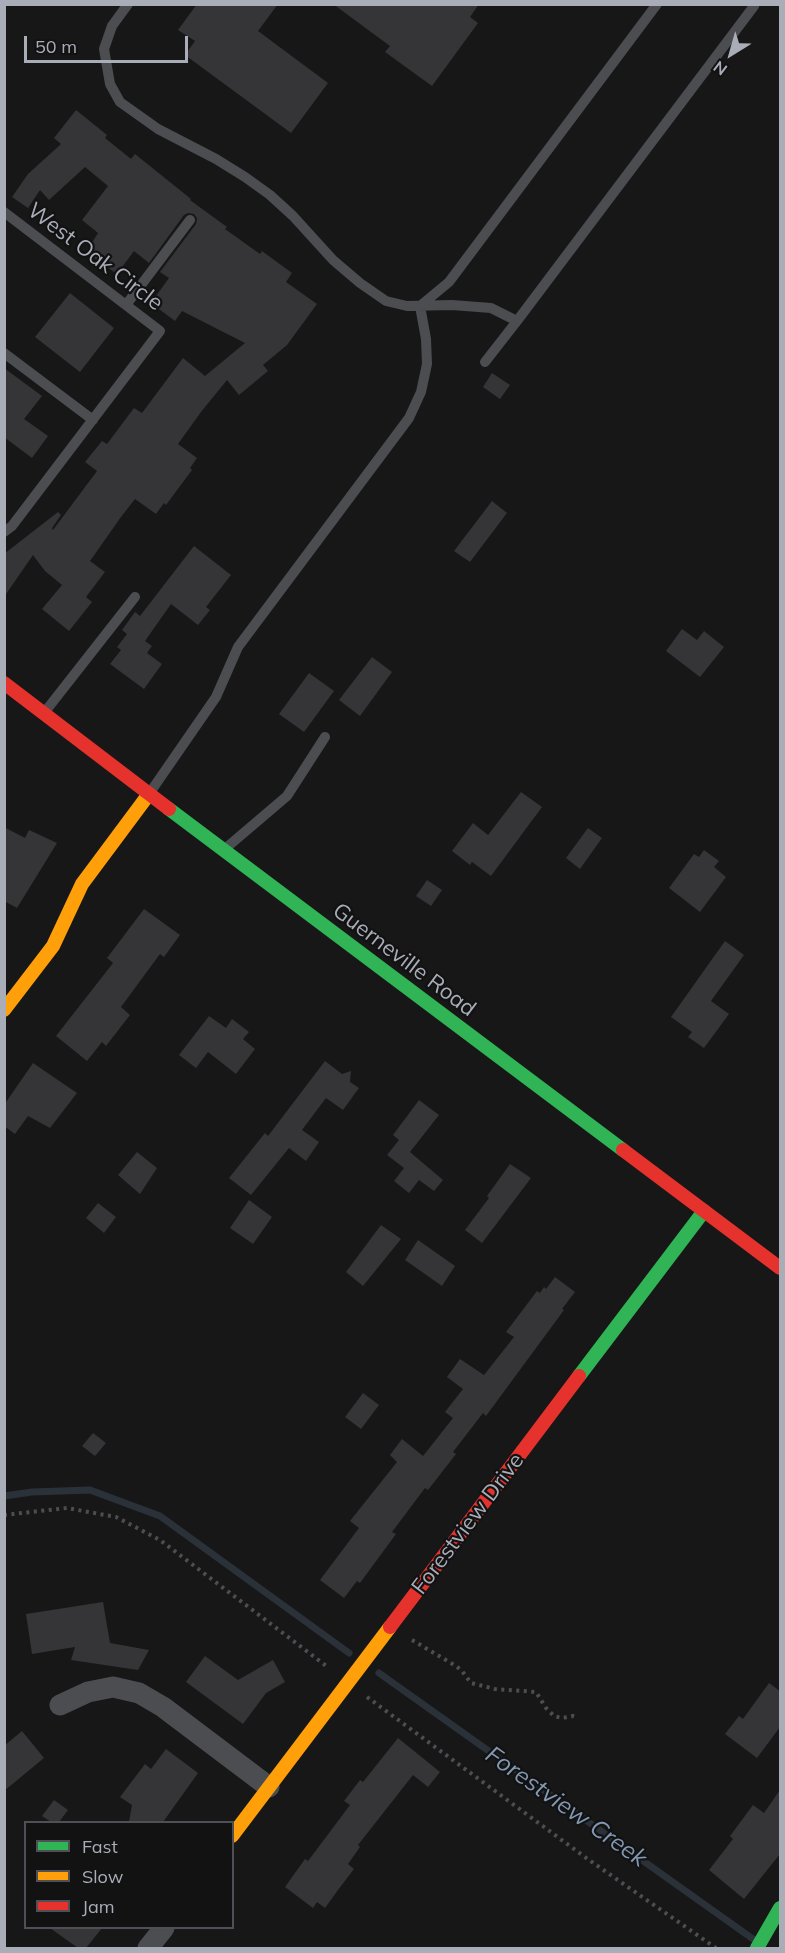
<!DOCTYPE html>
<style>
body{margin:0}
#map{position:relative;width:785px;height:1953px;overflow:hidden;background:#171718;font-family:Mulish,sans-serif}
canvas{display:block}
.frame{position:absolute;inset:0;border:6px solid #a9adb8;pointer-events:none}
.legend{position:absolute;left:24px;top:1821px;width:210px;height:108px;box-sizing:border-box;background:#121213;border:2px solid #4e5055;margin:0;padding:8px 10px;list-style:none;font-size:18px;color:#a9adb8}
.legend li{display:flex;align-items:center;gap:12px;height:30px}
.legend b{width:30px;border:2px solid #4e5055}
.north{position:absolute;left:701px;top:24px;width:60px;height:60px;-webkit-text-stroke:4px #121213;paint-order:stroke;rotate:217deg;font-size:16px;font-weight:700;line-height:24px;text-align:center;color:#a9adb8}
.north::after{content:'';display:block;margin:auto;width:21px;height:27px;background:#a9adb8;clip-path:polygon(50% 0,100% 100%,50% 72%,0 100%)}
.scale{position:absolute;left:24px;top:36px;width:164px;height:27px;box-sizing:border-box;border:3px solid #a9adb8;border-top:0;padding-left:8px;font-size:18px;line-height:21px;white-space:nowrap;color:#a9adb8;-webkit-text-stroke:4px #121213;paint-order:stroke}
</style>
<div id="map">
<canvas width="785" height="1953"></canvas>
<div class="frame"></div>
<ul class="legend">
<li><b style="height:8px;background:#30b455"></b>Fast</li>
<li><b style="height:8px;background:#ff9f0a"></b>Slow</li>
<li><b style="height:8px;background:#e5322d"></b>Jam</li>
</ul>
<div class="north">N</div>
<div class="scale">50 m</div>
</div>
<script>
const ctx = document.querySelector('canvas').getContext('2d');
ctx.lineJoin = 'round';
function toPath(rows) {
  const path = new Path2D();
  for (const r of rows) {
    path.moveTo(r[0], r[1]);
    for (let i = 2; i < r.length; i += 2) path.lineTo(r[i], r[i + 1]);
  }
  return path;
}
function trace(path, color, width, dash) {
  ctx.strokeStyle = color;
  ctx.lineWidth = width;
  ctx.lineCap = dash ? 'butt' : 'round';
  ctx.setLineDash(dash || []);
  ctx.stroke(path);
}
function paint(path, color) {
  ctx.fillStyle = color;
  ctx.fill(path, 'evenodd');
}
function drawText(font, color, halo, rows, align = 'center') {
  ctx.font = font + ' Mulish,sans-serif';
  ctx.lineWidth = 4.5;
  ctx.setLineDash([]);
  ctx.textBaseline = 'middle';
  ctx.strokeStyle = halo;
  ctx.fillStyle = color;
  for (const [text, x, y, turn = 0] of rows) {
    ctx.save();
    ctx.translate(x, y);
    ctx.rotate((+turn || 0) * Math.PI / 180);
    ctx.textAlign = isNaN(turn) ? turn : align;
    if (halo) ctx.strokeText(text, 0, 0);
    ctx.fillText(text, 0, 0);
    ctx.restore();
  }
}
const stream = toPath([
 [4,1496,32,1492,90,1490,160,1516,349,1653],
 [379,1673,753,1939]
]);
const building = toPath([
 [197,4,278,4,258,31,328,83,291,133,185,55,195,41,178,30],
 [333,4,479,4,470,17,478,23,432,86,385,52,390,46],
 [76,110,107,135,105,138,131,159,135,154,191,199,190,200,227,227,225,229,260,254,262,251,292,273,286,282,317,304,287,345,263,365,268,371,239,395,227,380,201,412,178,444,197,458,190,468,192,470,166,505,164,503,156,514,135,499,121,517,90,561,105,572,86,597,92,602,69,631,42,609,62,585,45,571,33,555,4,597,4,554,58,512,61,515,52,528,53,530,97,471,85,462,102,441,107,444,134,408,142,413,183,358,205,376,245,343,182,311,175,321,151,303,169,278,160,272,196,224,197,218,194,214,188,213,184,215,149,263,134,251,117,274,86,252,98,233,82,220,108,186,85,167,49,200,40,190,28,208,12,197,28,174,61,144,54,138],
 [70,293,114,328,80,372,35,337],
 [4,368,42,396,24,419,48,436,32,458,4,437],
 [492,373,510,385,500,399,483,387],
 [492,501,507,513,470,562,454,551],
 [194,546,231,575,206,607,210,610,198,625,171,604,145,641,152,646,147,653,162,664,144,689,110,664,121,650,117,647,127,634,122,630,135,612,140,616],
 [682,629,697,640,704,631,724,647,700,677,666,651],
 [372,657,392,672,360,716,339,700],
 [309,673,334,691,304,732,279,714],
 [521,792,542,807,491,876,472,862,470,865,452,851,473,823,488,835],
 [4,827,25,838,29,830,57,843,17,908,4,901],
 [588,828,602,838,580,869,566,858],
 [704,850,719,861,714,867,726,877,700,912,669,888,694,854,699,857],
 [427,880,442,890,431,906,416,896],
 [144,909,180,935,164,957,160,954,121,1007,130,1015,106,1046,102,1042,87,1061,56,1036,113,963,107,958],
 [725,941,744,955,711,1001,729,1014,704,1048,688,1037,692,1032,671,1017],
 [209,1016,226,1028,232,1019,249,1032,243,1039,255,1049,236,1074,208,1052,196,1068,179,1055],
 [325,1061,342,1074,351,1071,350,1082,359,1088,343,1110,326,1098,302,1130,319,1142,306,1161,289,1148,251,1195,229,1178,265,1133,268,1136],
 [33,1063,77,1093,50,1128,28,1116,15,1134,4,1126,4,1105],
 [419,1100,439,1115,410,1152,443,1180,434,1191,419,1180,409,1193,394,1181,404,1168,387,1155,399,1140,393,1135],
 [137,1152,157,1168,140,1194,118,1175],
 [510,1164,531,1178,482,1243,465,1230,489,1198,487,1196],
 [249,1200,272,1217,253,1244,230,1228],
 [98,1203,116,1217,104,1233,86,1218],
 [381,1225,401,1239,363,1286,346,1272],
 [418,1240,455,1266,442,1286,405,1260],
 [555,1277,575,1292,562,1309,564,1310,486,1416,483,1413,453,1452,456,1454,428,1490,425,1488,392,1532,396,1534,360,1583,357,1581,344,1598,320,1580,359,1528,350,1521,397,1462,390,1455,402,1439,423,1456,453,1418,445,1412,463,1389,447,1377,460,1359,484,1375,514,1337,506,1332,537,1291,540,1293,544,1287,546,1289],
 [363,1393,379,1405,361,1429,345,1417],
 [93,1433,106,1443,95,1456,82,1446],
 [103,1602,110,1643,149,1650,138,1670,71,1660,75,1647,32,1654,26,1614],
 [205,1656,238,1680,273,1660,285,1682,266,1693,243,1724,186,1682],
 [769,1683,780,1691,780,1727,757,1758,725,1734,739,1716,743,1719],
 [22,1731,44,1758,4,1791,4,1746],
 [398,1738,440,1772,428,1787,413,1775,358,1845,360,1847,348,1864,354,1869,338,1890,325,1908,317,1902,313,1908,285,1887,305,1859,308,1861,350,1805,344,1801,360,1780,363,1782],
 [166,1749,198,1773,163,1822,129,1822,132,1805,120,1797,145,1764,151,1769],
 [780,1790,780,1854,744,1899,709,1870,733,1839,730,1836,753,1805,764,1813],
 [54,1800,68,1810,59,1822,51,1822,42,1816],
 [50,1928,102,1928,86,1948,78,1948]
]);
const path = toPath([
 [4,1515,67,1508,116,1517,160,1540,329,1668],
 [412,1640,456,1666,462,1671,471,1683,495,1689,536,1692,546,1708,554,1716,562,1718,573,1716,578,1718],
 [367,1697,589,1860,716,1948]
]);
const lane = toPath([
 [128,4,112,26,104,49,110,84,120,102,158,129,216,159,245,177,270,195,293,216,333,260,360,283,386,301,407,306,452,305,491,308,517,321,485,362],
 [4,212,160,331,12,526,4,532],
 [126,305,190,220],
 [420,306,449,282,657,4],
 [517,321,754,6,752,4],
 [4,353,93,420],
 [44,713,135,597],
 [149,794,216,697,238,647,409,418,421,392,427,364,426,339,420,306],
 [226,848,287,796,325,737]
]);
const street = toPath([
 [60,1705,88,1692,113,1687,139,1693,163,1707,269,1787],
 [148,1948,164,1928]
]);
const fast = toPath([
 [169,809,623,1150],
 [579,1376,704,1211],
 [757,1948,780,1908]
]);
const slow = toPath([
 [4,1010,53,946,82,884,149,794],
 [232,1836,390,1627]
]);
const jam = toPath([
 [4,683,169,809],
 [623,1150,780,1268],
 [390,1627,579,1376]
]);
const streetNames = [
 ["West Oak Circle",95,257,37],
 ["Guerneville Road",404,960,37],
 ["Forestview Drive",468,1524,-53]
];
const waterNames = [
 ["Forestview Creek",566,1807,35]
];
trace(stream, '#2b3139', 7);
paint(building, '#353537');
trace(path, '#4d4e52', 4, [3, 4.5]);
trace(lane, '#4c4d50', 10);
trace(street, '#4c4d50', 21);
trace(fast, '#30b455', 14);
trace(slow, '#ff9f0a', 14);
trace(jam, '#e5322d', 14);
drawText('22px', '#a9adb8', '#121213', streetNames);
drawText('italic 24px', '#8297b1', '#121213', waterNames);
</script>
